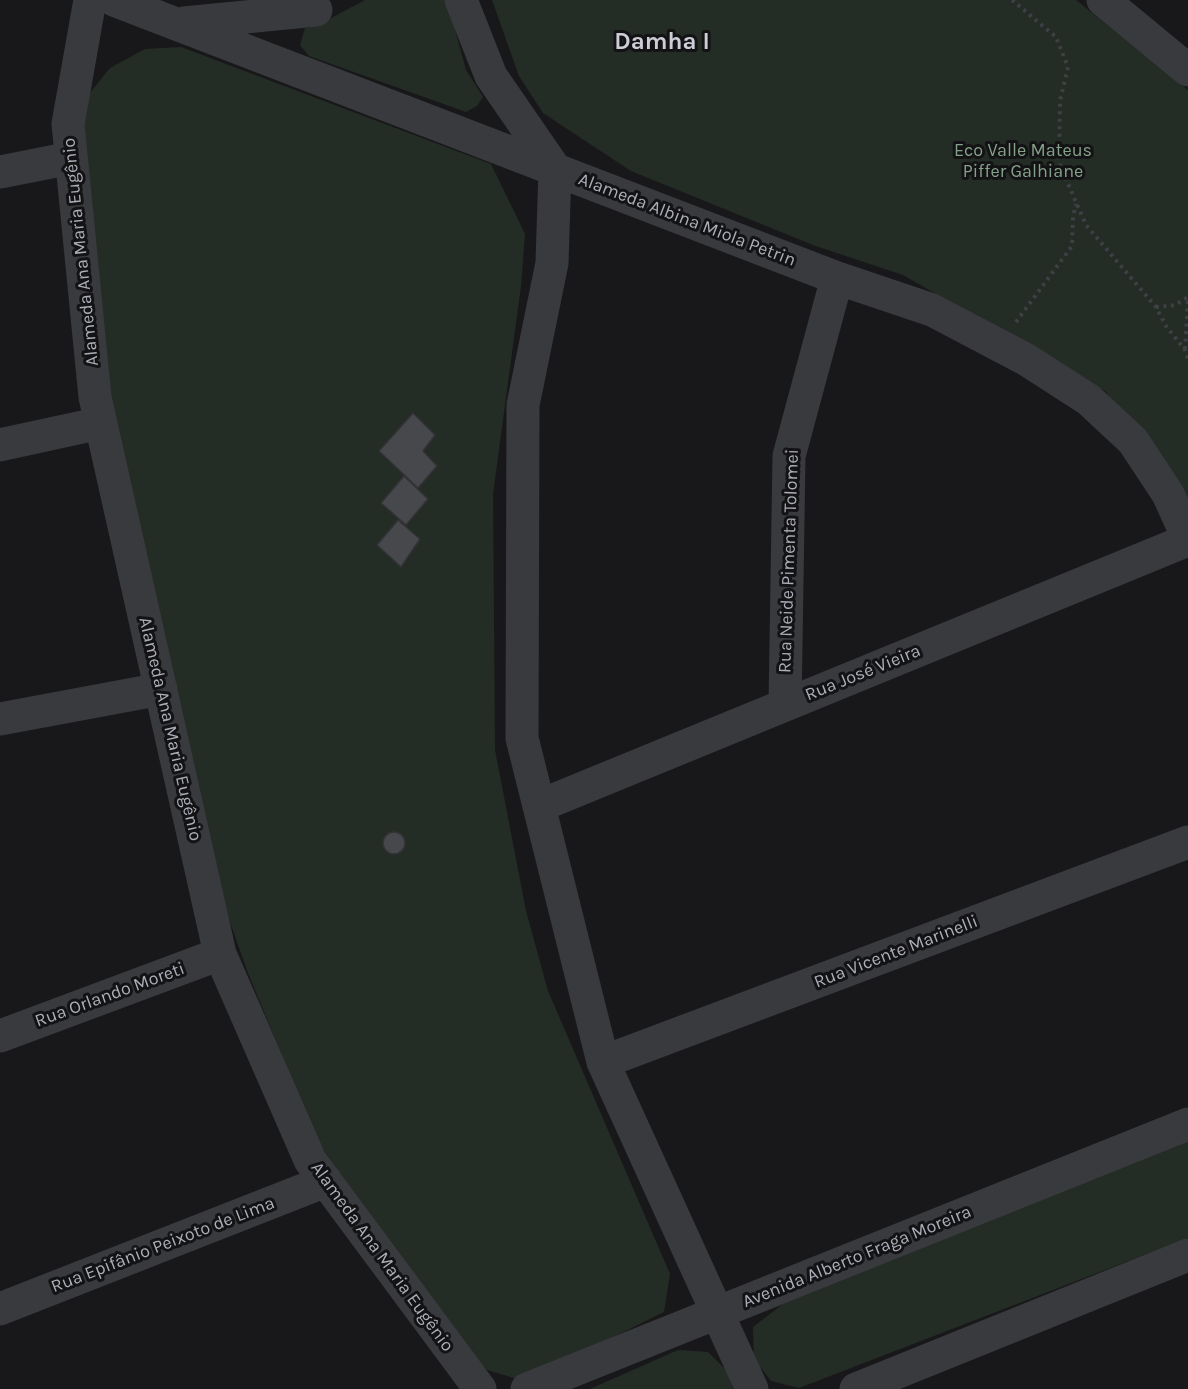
<!DOCTYPE html>
<meta charset="utf-8">
<style>
body{margin:0}
canvas{display:block;background:#18181a}
</style>
<canvas width="1188" height="1389"></canvas>
<script>
const ctx = document.querySelector('canvas').getContext('2d');
ctx.lineJoin = 'round';
function paint(path, color) {
  ctx.fillStyle = color;
  ctx.fill(path, 'evenodd');
}
function toPath(rows) {
  const path = new Path2D();
  for (const r of rows) {
    if (r.length === 3) {
      path.moveTo(r[0] + r[2], r[1]);
      path.arc(r[0], r[1], r[2], 0, 2 * Math.PI);
      continue;
    }
    path.moveTo(r[0], r[1]);
    for (let i = 2; i < r.length; i += 2) path.lineTo(r[i], r[i + 1]);
  }
  return path;
}
function trace(path, color, width, dash) {
  ctx.strokeStyle = color;
  ctx.lineWidth = width;
  ctx.lineCap = dash ? 'butt' : 'round';
  ctx.setLineDash(dash || []);
  ctx.stroke(path);
}
function drawText(font, color, halo, rows, align = 'center') {
  ctx.font = font + ' Karla,sans-serif';
  ctx.lineWidth = 6;
  ctx.setLineDash([]);
  ctx.textBaseline = 'middle';
  ctx.strokeStyle = halo;
  ctx.fillStyle = color;
  for (const [text, x, y, turn = 0] of rows) {
    ctx.save();
    ctx.translate(x, y);
    ctx.rotate((+turn || 0) * Math.PI / 180);
    ctx.textAlign = isNaN(turn) ? turn : align;
    if (halo) ctx.strokeText(text, 0, 0);
    ctx.fillText(text, 0, 0);
    ctx.restore();
  }
}
const green = toPath([
 [365,0,447,0,466,70,483,97,477,106,466,112,309,56,300,45,305,28,316,26],
 [492,0,1076,0,1188,90,1188,501,1105,391,903,275,813,245,631,171,543,113,519,76],
 [181,47,491,164,525,234,521,286,493,494,495,750,526,911,548,991,670,1274,664,1312,524,1381,484,1369,318,1143,248,973,225,908,108,396,81,156,85,99,110,68,145,49],
 [1188,1141,1188,1238,799,1388,771,1381,754,1359,753,1327,783,1304],
 [678,1350,708,1352,729,1373,733,1389,590,1389]
]);
const building = toPath([
 [413,413,435,435,423,451,437,466,418,488,379,451,413,413],
 [404,476,428,499,406,525,381,503,404,476],
 [398,520,420,539,401,567,377,545,398,520],
 [394,843,11]
]);
const path = toPath([
 [1012,0,1056,37,1068,67,1060,101,1059,163,1086,225,1156,307,1166,326,1185,350,1188,359],
 [1156,307,1175,305,1188,297],
 [1016,322,1072,246,1073,217,1076,204],
 [1185,349,1188,300]
]);
const minor = toPath([
 [90,0,68,124,95,397,220,954,310,1160,480,1389],
 [114,0,837,278,932,310,1027,360,1089,400,1133,441,1168,494,1188,538],
 [461,0,491,76,555,169,552,263,523,405,522,738,603,1062,752,1389],
 [1103,0,1188,70],
 [184,23,316,10],
 [0,172,71,158],
 [0,445,101,423],
 [785,705,789,456,837,278],
 [0,719,161,689],
 [539,806,1188,540],
 [0,1036,220,954],
 [603,1062,1188,842],
 [0,1309,326,1181],
 [527,1389,1188,1124],
 [856,1389,1188,1255]
]);
const parkNames = [
 ["Eco Valle Mateus",1023,151],
 ["Piffer Galhiane",1023,172]
];
const streetNames = [
 ["Alameda Albina Miola Petrin",687,220,21],
 ["Alameda Ana Maria Eugênio",81,252,-96],
 ["Rua Neide Pimenta Tolomei",789,561,-88],
 ["Rua José Vieira",863,673,-22],
 ["Alameda Ana Maria Eugênio",170,729,77],
 ["Rua Vicente Marinelli",896,952,-21],
 ["Rua Orlando Moreti",110,995,-20],
 ["Rua Epifânio Peixoto de Lima",163,1245,-21],
 ["Alameda Ana Maria Eugênio",382,1257,54],
 ["Avenida Alberto Fraga Moreira",857,1257,-22]
];
const districtNames = [
 ["Damha I",662,42]
];
paint(green, '#242c26');
paint(building, '#47484c');
trace(building, '#333236', 1.5);
trace(path, '#3f4045', 4, [3, 4.5]);
trace(minor, '#393a3e', 33);
drawText('18px', '#85a18a', '#131315', parkNames);
drawText('18px', '#acaeb8', '#131315', streetNames);
drawText('bold 24px', '#cccdd5', '#131315', districtNames);
</script>
